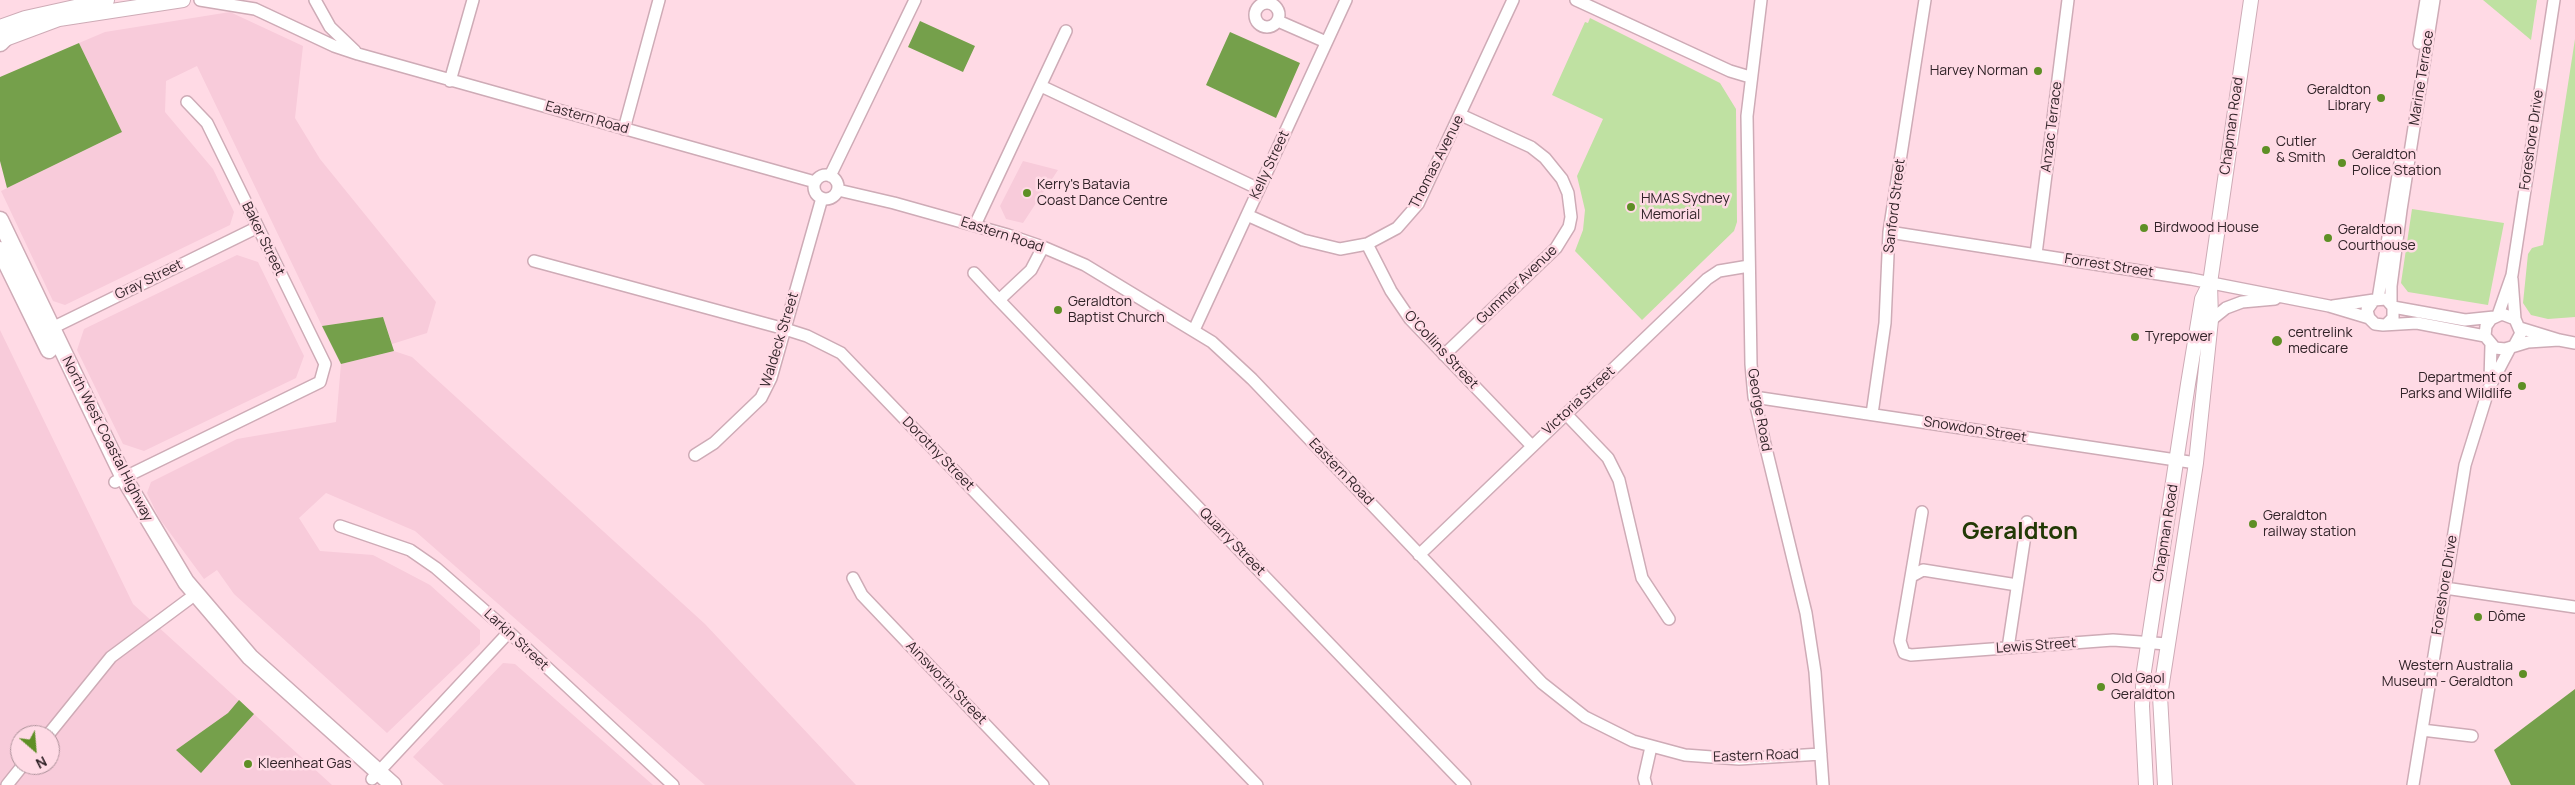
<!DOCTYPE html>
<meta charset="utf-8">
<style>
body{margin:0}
#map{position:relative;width:2575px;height:785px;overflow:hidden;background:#ffdae5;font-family:Manrope,sans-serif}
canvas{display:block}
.north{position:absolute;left:10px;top:725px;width:50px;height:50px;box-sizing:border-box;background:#ffdae5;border:1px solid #ad919a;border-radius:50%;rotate:153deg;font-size:14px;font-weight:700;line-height:20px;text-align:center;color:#322429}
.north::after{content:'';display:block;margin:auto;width:18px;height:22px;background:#5e8f25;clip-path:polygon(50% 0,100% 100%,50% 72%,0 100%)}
</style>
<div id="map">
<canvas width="2575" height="785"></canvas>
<div class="north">N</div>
</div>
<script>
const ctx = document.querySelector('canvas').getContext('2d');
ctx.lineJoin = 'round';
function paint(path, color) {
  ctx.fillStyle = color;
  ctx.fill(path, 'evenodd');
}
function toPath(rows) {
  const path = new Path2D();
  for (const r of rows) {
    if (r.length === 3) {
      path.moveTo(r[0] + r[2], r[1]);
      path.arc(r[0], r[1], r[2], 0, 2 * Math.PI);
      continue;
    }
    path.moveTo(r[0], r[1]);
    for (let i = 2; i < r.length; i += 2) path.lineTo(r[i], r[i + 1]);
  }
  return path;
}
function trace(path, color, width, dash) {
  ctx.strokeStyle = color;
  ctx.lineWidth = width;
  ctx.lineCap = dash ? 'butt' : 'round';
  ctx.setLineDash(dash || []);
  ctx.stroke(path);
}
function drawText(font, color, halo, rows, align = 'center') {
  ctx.font = font + ' Manrope,sans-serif';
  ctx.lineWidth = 5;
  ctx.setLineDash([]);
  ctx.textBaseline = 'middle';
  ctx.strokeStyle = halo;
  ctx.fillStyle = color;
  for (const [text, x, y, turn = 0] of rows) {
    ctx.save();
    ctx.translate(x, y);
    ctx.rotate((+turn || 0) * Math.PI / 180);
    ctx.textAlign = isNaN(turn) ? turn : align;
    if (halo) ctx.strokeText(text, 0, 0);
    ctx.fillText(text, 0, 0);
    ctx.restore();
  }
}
const built = toPath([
 [230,12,303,46,295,118,320,159,436,302,427,333,392,344,383,317,322,326,197,66,166,81,165,112,213,169,234,212,230,225,65,305,53,301,1,191,122,132,79,43,105,32],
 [1023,161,1058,170,1023,223,1006,219,1000,206],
 [237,255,258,262,304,356,296,378,144,451,123,444,77,350,84,329],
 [0,330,133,604,332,785,0,785],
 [20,735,50,735,50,765,20,765],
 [394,351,412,357,705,624,856,785,705,785,415,531,326,493,299,518,320,551,373,555,430,585,480,630,480,644,387,733,234,594,217,570,204,579,159,518,147,493,151,482,237,439,336,422,341,364],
 [503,663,515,664,653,785,444,785,413,757]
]);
const green = toPath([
 [2483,0,2537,0,2531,40],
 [1590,18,1720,83,1736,109,1737,222,1734,231,1642,320,1575,251,1583,230,1585,210,1577,176,1603,119,1552,95,1585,22,1588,23],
 [2575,39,2575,317,2548,319,2531,315,2523,303,2528,254,2532,248,2543,245],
 [2412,209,2504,223,2488,305,2408,292,2401,283]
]);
const water = toPath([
 [920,21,975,46,963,72,908,47],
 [1230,32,1300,63,1276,118,1206,85],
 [79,43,122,132,7,188,0,161,0,77],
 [383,317,394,351,341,364,322,326],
 [2575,689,2575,785,2511,785,2494,750],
 [239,700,254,714,201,773,176,750,228,713]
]);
const minor = toPath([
 [200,0,255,9,334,46,358,54,815,182],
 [315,0,330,27,355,51],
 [1576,0,1730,71,1750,77],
 [1761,0,1747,116,1751,364,1754,397,1764,440,1806,613,1815,672,1823,785],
 [1267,15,12],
 [1278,21,1326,42],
 [2419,43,2426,0],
 [450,81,473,0],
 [1041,86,1259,189],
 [624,129,659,0],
 [826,187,12],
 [830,176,915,0],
 [838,190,894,203,1008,235,1043,247,1085,265,1212,342,1252,379,1542,683,1585,717,1633,741,1685,755,1739,759,1821,754],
 [1247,215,1303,240,1340,249,1367,244,1397,228,1418,204,1513,0],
 [975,225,1066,31],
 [1889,232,2191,279,2329,306,2369,318],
 [1367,244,1391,291,1410,319,1531,445],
 [1043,247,1031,270,999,300,1465,785],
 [2036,254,2068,0],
 [534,261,785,329,807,336,841,353,1257,785],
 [974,273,999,300],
 [2512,279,2515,319],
 [2378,299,2401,157],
 [2391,304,2391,286,2401,210,2434,0],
 [2333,306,2374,300],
 [2393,307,2465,320,2494,317],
 [2498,315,2512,275,2554,0],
 [2211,320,2226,308,2242,302,2275,299],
 [2387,324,2393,318,2393,307,2386,299,2374,300,2367,310,2369,318,2375,324,2383,325,2417,323,2485,336],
 [2520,328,2559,340,2575,343],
 [1194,330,1346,0],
 [46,331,258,227],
 [2514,346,2521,333,2515,319,2502,314,2491,319,2486,326,2485,336,2495,348,2505,349,2528,342,2559,340],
 [1444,355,1556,248,1569,227,1571,217,1568,193,1562,179,1545,158,1531,147,1461,115],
 [2490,381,2491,345],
 [1754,397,2196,463],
 [1566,414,1608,458,1619,480,1642,578,1669,619],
 [1872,414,1885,323,1889,232,1925,0],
 [695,455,714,443,761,398,771,378,822,198],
 [115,482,320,382,325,364,207,123,187,102],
 [1922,512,1900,641,1904,653,1911,655,2113,640,2167,644],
 [340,526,410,550,436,568,509,632,673,785],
 [1419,555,1707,279,1719,271,1749,266],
 [1912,576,1923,570,2017,585],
 [853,578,862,595,1043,785],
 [2445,588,2575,607],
 [2008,648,2027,522],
 [2422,730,2472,736],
 [48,735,111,657,189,599],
 [372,779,509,632],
 [7,785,23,765],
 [1646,785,1644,778,1651,747],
 [2413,785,2465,465,2489,388,2510,348]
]);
const major = toPath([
 [0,27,25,18,107,0],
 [0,41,59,19,183,0],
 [2146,785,2142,706,2144,671,2188,384,2202,299,2210,283],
 [2165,785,2160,696,2196,463,2211,320,2210,283,2251,0]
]);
const highway = toPath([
 [0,43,5,38],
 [0,220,124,478,186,582,250,657,393,785],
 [0,250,49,350]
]);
const markers = [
 [2038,71,5,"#5e8f25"],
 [2381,98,5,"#5e8f25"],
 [2266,150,5,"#5e8f25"],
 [2342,163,5,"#5e8f25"],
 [1027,193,5,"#5e8f25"],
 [1631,207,5,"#5e8f25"],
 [2144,228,5,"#5e8f25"],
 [2328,238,5,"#5e8f25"],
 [1058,310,5,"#5e8f25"],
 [2135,337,5,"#5e8f25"],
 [2277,341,6,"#5e8f25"],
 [2522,386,5,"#5e8f25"],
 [2253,524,5,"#5e8f25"],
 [2478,617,5,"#5e8f25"],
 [2523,674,5,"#5e8f25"],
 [2101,687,5,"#5e8f25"],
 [248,764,5,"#5e8f25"]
];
const poiNames = [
 ["Harvey Norman",2028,71,"right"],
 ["Geraldton",2371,90,"right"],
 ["Library",2371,106,"right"],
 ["Cutler",2276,142],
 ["& Smith",2276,158],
 ["Geraldton",2352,155],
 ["Police Station",2352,171],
 ["Kerry's Batavia",1037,185],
 ["Coast Dance Centre",1037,201],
 ["HMAS Sydney",1641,199],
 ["Memorial",1641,215],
 ["Birdwood House",2154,228],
 ["Geraldton",2338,230],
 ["Courthouse",2338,246],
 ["Geraldton",1068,302],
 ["Baptist Church",1068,318],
 ["centrelink",2288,333],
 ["medicare",2288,349],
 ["Tyrepower",2145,337],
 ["Department of",2512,378,"right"],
 ["Parks and Wildlife",2512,394,"right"],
 ["Geraldton",2263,516],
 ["railway station",2263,532],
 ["Dôme",2488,617],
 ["Western Australia",2513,666,"right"],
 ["Museum - Geraldton",2513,682,"right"],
 ["Old Gaol",2111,679],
 ["Geraldton",2111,695],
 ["Kleenheat Gas",258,764]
];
const streetNames = [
 ["Marine Terrace",2422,78,-81],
 ["Eastern Road",587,118,16],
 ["Chapman Road",2232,126,-82],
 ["Anzac Terrace",2052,127,-83],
 ["Foreshore Drive",2532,140,-82],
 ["Thomas Avenue",1437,162,-63],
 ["Kelly Street",1270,165,-65],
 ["Sanford Street",1895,206,-83],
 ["Eastern Road",1002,235,18],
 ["Baker Street",263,239,64],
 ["Forrest Street",2109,266,9],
 ["Gray Street",149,280,-26],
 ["Gummer Avenue",1517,285,-44],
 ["Waldeck Street",780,340,-73],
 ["O'Collins Street",1441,350,47],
 ["Victoria Street",1579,401,-43],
 ["George Road",1759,410,80],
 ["Snowdon Street",1975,430,9],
 ["North West Coastal Highway",107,439,63],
 ["Dorothy Street",938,454,46],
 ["Eastern Road",1341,472,46],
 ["Chapman Road",2166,533,-81],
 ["Quarry Street",1232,542,46],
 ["Foreshore Drive",2445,585,-81],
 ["Larkin Street",516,640,43],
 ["Lewis Street",2036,646,-4],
 ["Ainsworth Street",946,683,46],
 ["Eastern Road",1756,756,-2]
];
const townNames = [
 ["Geraldton",2020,532]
];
paint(built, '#f8cbda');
paint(green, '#bfe1a2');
paint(water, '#75a04b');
trace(minor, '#ceabb6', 14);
trace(major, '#ceabb6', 16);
trace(highway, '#ceabb6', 19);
trace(minor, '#fff', 11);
trace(major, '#fff', 14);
trace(highway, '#fff', 16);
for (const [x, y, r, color] of markers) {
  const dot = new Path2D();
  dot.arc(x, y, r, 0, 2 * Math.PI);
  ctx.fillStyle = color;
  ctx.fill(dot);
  trace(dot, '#ffdae5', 2);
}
drawText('14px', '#322429', '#ffdae5', poiNames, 'left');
drawText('14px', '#322429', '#ffdae5', streetNames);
drawText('bold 24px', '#223905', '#ffdae5', townNames);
</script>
